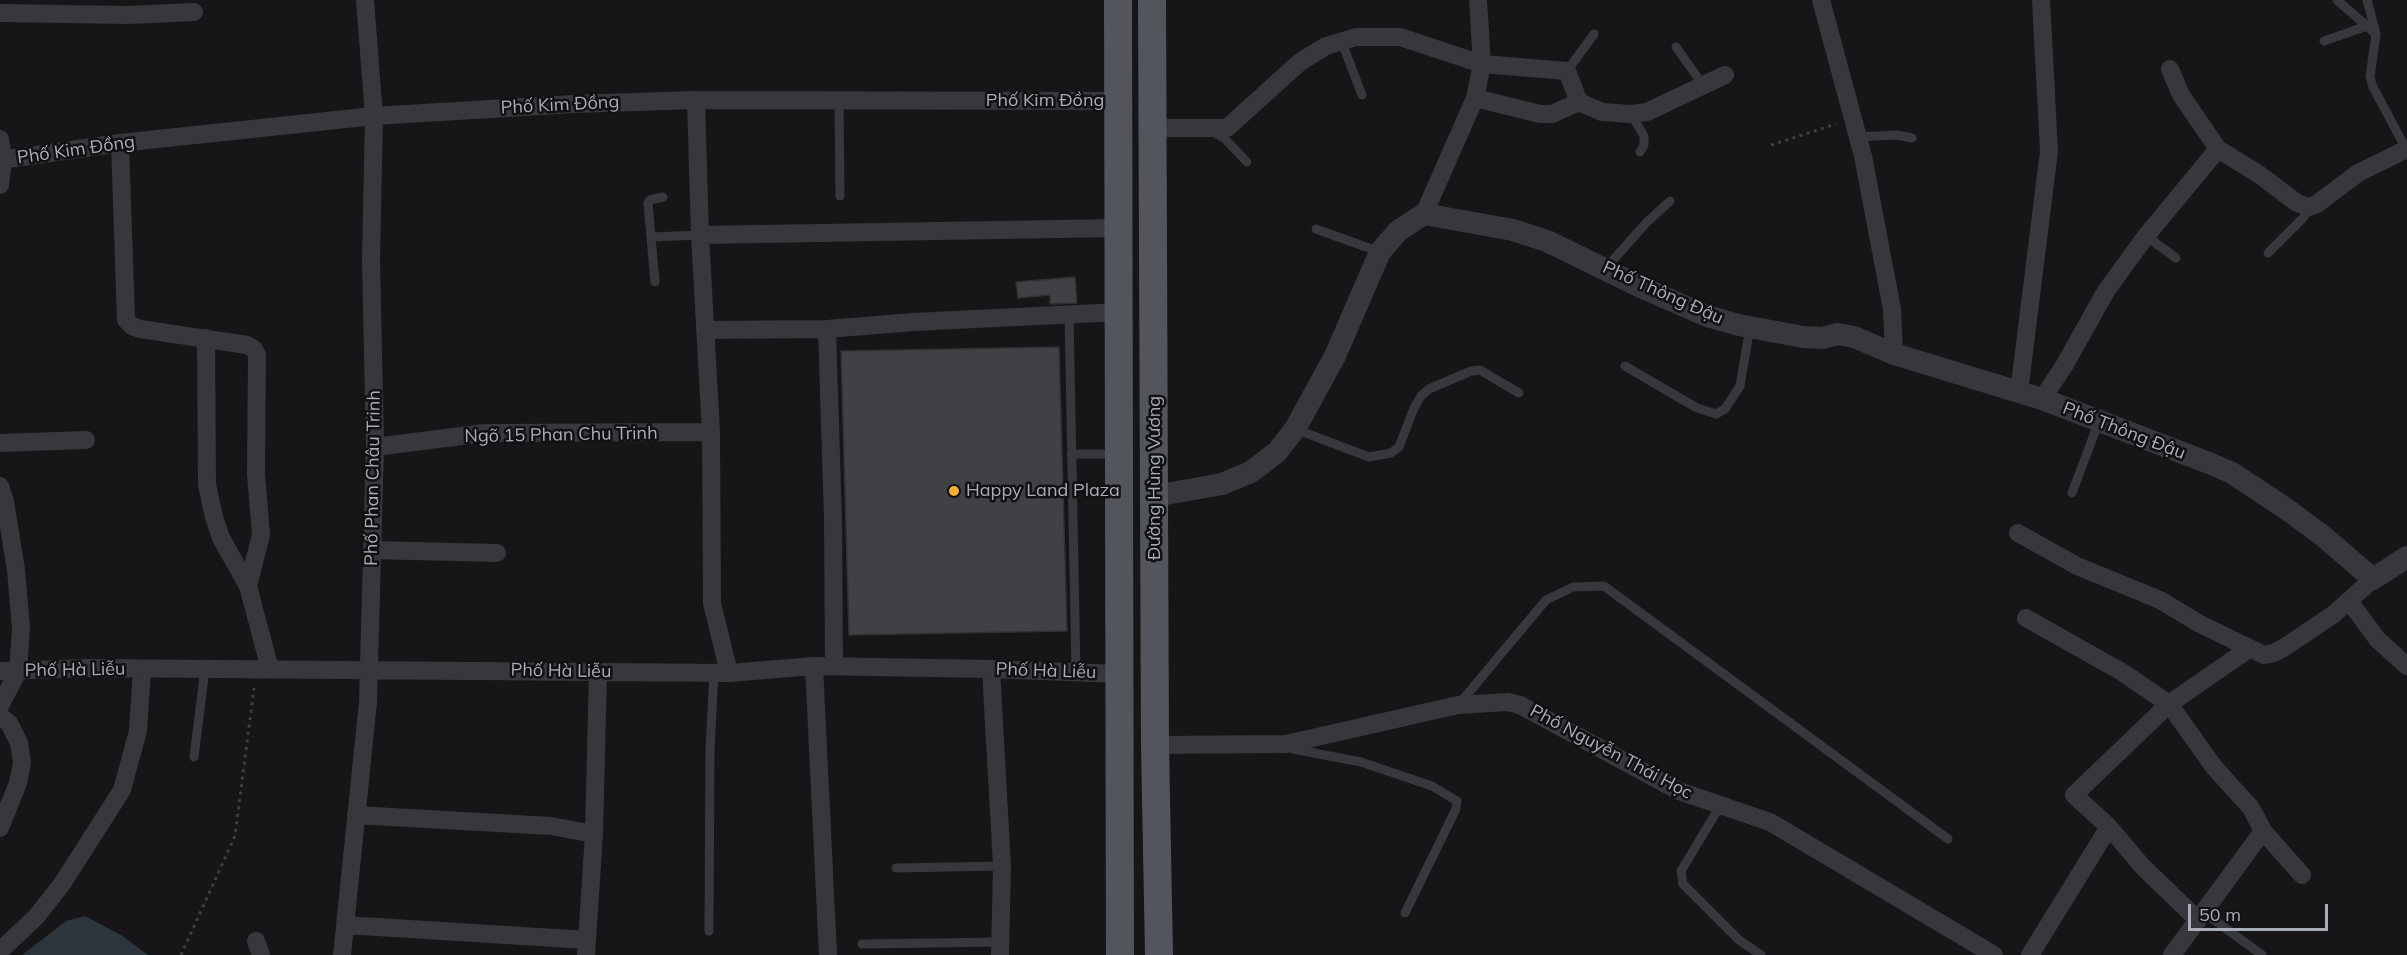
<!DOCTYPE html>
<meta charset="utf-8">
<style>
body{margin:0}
#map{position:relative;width:2407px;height:955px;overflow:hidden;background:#161618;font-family:Mulish,sans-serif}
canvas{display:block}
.scale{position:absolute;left:2188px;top:904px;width:140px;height:27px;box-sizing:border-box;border:3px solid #a8adb8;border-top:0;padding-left:8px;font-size:18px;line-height:21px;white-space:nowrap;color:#a8adb8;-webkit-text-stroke:4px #111113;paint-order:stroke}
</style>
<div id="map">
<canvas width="2407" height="955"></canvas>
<div class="scale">50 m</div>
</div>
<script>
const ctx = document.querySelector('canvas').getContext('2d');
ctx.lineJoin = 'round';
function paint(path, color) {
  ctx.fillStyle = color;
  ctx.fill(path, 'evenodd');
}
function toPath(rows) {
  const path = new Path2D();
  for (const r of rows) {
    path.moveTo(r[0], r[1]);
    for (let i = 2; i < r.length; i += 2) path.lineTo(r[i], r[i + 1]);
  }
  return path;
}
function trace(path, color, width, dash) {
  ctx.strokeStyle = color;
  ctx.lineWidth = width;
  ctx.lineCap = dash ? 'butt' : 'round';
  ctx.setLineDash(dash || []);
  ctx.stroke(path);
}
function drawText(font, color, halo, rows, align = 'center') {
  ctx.font = font + ' Mulish,sans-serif';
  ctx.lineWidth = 5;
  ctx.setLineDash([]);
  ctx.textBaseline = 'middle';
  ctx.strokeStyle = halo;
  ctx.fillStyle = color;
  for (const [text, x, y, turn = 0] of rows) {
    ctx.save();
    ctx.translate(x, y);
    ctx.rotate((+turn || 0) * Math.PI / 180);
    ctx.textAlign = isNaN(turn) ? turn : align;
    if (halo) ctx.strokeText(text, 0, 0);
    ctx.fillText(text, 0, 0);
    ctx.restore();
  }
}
const water = toPath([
 [85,916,121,935,148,955,22,955,66,921]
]);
const building = toPath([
 [1075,277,1077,303,1050,304,1050,295,1018,298,1016,282,1075,277],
 [1059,347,1067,631,849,635,841,351,1059,347]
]);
const path = toPath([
 [1771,145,1836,124],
 [181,955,235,836,254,688]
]);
const service = toPath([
 [2337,0,2376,34],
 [2367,0,2376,34,2370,77,2373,87,2406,149],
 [1341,40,1362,95],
 [2324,41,2367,26],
 [1676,47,1703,85],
 [1567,71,1594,34],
 [839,100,840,196],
 [1631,114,1644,136,1644,145,1640,152],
 [1213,132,1224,138,1247,162],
 [1858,137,1897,135,1912,138],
 [663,197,650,200,648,203,651,237,700,235],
 [1316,229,1380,252],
 [2146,236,2176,258],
 [651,237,655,282],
 [2268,253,2304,217,2309,207],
 [1606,268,1646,223,1670,201],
 [1069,314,1076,672],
 [1625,366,1697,408,1716,414,1725,409,1740,386,1750,327],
 [1295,429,1369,457,1391,453,1399,447,1414,408,1421,396,1429,389,1471,371,1480,370,1519,393],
 [1071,454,1117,454],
 [2072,493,2099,421],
 [1460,703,1546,600,1573,587,1604,586,1948,839],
 [1288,745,1293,749,1361,762,1432,786,1457,801,1456,809,1405,913],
 [194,757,205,669],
 [1720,806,1681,871,1683,884,1739,940,1761,955],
 [896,868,1002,866],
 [2202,911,2262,955],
 [709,931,710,749,714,673],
 [862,944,1000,942]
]);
const minor = toPath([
 [1821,0,1863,156,1892,309,1894,354],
 [0,13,128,15,194,12],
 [2170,69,2181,95,2218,149,2260,175,2297,203,2309,207,2317,204,2358,173,2407,149],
 [1475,98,1540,114,1552,114,1579,102],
 [696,100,700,235,711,432,712,603,729,673],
 [1153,128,1227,128,1300,62,1326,46,1356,37,1400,37,1482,64,1567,71,1579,102,1602,112,1631,114,1647,112,1725,75],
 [0,139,3,160,0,185],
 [120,143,126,320,132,326,140,329,247,345,254,349,257,355,256,474,261,535,248,586],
 [0,160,120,143,374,116,573,104,696,100,1119,101],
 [1424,214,1475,98,1482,64,1478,0],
 [700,235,1118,228],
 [827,329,833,519,834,666],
 [705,330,827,329,914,322,1119,312],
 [206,338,207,485,214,517,221,538,248,586,270,669],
 [2019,392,2049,151,2041,0],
 [2042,399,2064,366,2106,291,2146,236,2218,149],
 [0,443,86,440],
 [375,447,485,433,711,432],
 [0,486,5,502,16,570,21,628,18,671,0,706],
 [2018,533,2077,566,2160,600,2200,624,2264,655,2274,653,2285,647,2334,614,2373,579],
 [372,550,497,553],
 [2349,601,2378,640,2407,666],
 [2026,618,2122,672,2169,704,2214,767,2251,808,2263,831,2302,875],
 [814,666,828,955],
 [991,669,1002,866,1000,955],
 [2,671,87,668,729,673,814,666,991,669,1119,674],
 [0,716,9,723,19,743,22,763,18,783,0,828],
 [1155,745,1286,744,1458,705,1508,702,1520,705,1679,791,1770,822,1994,955],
 [356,815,551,826,594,834,586,955],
 [594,834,598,672],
 [2197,919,2143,867,2109,827,2074,795,2169,704,2250,648],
 [345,925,587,940],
 [256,941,261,955],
 [0,951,36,917,62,884,122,790,138,731,142,669],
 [342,955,368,702,375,447,371,259,374,116,365,0],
 [2030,955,2109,827],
 [2172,955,2263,831]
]);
const tertiary = toPath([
 [1155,496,1222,484,1251,472,1277,452,1295,429,1335,356,1380,252,1398,231,1424,214,1513,230,1547,241,1643,288,1707,316,1739,325,1803,337,1822,338,1838,334,1854,337,1894,354,2042,399,2209,463,2232,473,2285,508,2323,536,2373,579,2407,557]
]);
const primary = toPath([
 [1118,0,1120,955],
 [1152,0,1155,745,1159,955]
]);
const markers = [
 [954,491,6,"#f2b134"]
];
const streetNames = [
 ["Phố Kim Đồng",1045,101],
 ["Phố Kim Đồng",560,105,-3],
 ["Phố Kim Đồng",76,150,-8],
 ["Phố Thông Đậu",1663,293,24],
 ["Phố Thông Đậu",2124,431,21],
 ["Ngõ 15 Phan Chu Trinh",561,435,-1],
 ["Phố Phan Châu Trinh",373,478,-89],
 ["Đường Hùng Vương",1155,478,-90],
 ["Phố Hà Liễu",75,670,-1],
 ["Phố Hà Liễu",561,671,1],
 ["Phố Hà Liễu",1046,671,2],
 ["Phố Nguyễn Thái Học",1611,752,28]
];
const poiNames = [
 ["Happy Land Plaza",966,491]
];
paint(water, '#2c353c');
paint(building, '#404145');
trace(building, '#303034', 1.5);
trace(path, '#3d3f44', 3, [3, 4.5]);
trace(service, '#37383d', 9);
trace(minor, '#37383d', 18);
trace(tertiary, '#37383d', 22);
trace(primary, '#53555c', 28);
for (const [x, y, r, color] of markers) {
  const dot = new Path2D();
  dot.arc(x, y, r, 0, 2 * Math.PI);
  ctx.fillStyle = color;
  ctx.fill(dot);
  trace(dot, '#111113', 2);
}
drawText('18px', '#a8adb8', '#111113', streetNames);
drawText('18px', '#a8adb8', '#111113', poiNames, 'left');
</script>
